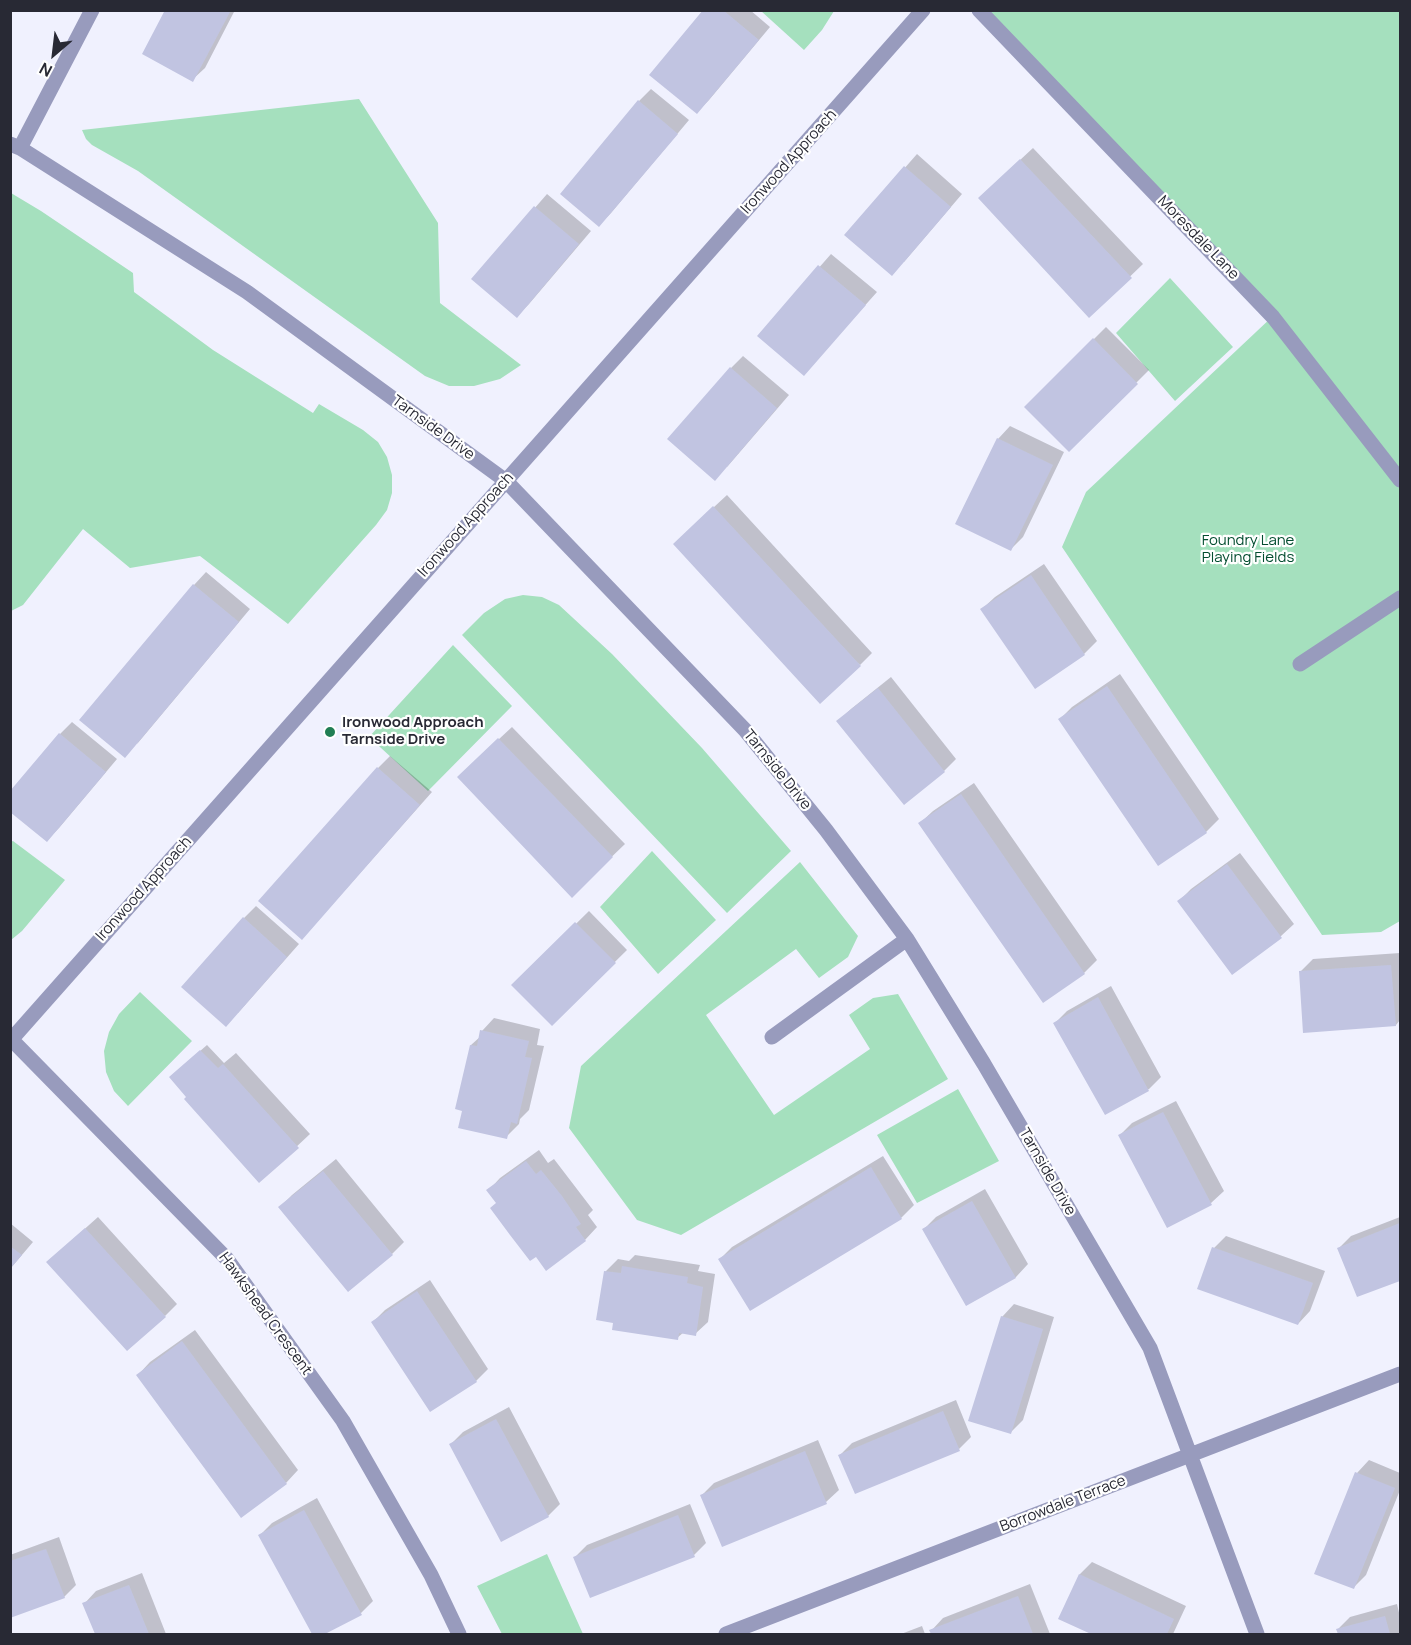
<!DOCTYPE html>
<style>
body{margin:0}
#map{position:relative;width:1411px;height:1645px;overflow:hidden;background:#f0f1fe;font-family:Manrope,sans-serif}
canvas{display:block}
.frame{position:absolute;inset:0;border:12px solid #282934;pointer-events:none}
.north{position:absolute;left:24px;top:24px;width:60px;height:60px;-webkit-text-stroke:4px #fff;paint-order:stroke;rotate:208deg;font-size:16px;font-weight:700;line-height:24px;text-align:center;color:#282934}
.north::after{content:'';display:block;margin:auto;width:21px;height:27px;background:#282934;clip-path:polygon(50% 0,100% 100%,50% 72%,0 100%)}
</style>
<div id="map">
<canvas width="1411" height="1645"></canvas>
<div class="frame"></div>
<div class="north">N</div>
</div>
<script>
const ctx = document.querySelector('canvas').getContext('2d');
ctx.lineJoin = 'round';
function paint(path, color) {
  ctx.fillStyle = color;
  ctx.fill(path, 'evenodd');
}
function toPath(rows) {
  const path = new Path2D();
  for (const r of rows) {
    path.moveTo(r[0], r[1]);
    for (let i = 2; i < r.length; i += 2) path.lineTo(r[i], r[i + 1]);
  }
  return path;
}
function trace(path, color, width, dash) {
  ctx.strokeStyle = color;
  ctx.lineWidth = width;
  ctx.lineCap = dash ? 'butt' : 'round';
  ctx.setLineDash(dash || []);
  ctx.stroke(path);
}
function drawText(font, color, halo, rows, align = 'center') {
  ctx.font = font + ' Manrope,sans-serif';
  ctx.lineWidth = 4.5;
  ctx.setLineDash([]);
  ctx.textBaseline = 'middle';
  ctx.strokeStyle = halo;
  ctx.fillStyle = color;
  for (const [text, x, y, turn = 0] of rows) {
    ctx.save();
    ctx.translate(x, y);
    ctx.rotate((+turn || 0) * Math.PI / 180);
    ctx.textAlign = isNaN(turn) ? turn : align;
    if (halo) ctx.strokeText(text, 0, 0);
    ctx.fillText(text, 0, 0);
    ctx.restore();
  }
}
const green = toPath([
 [761,11,760,11,834,11,822,30,804,50],
 [979,11,1400,11,1400,921,1381,932,1322,935,1062,547,1086,492,1273,316],
 [359,99,438,223,440,303,521,365,500,379,474,386,449,386,425,376,138,171,92,145,86,139,82,130],
 [11,193,41,211,133,273,134,292,213,350,313,413,319,404,363,430,378,442,387,457,392,475,392,493,387,510,376,525,288,624,200,556,130,568,83,529,23,605,11,611],
 [1170,278,1233,347,1175,401,1116,333],
 [523,595,542,597,559,605,612,654,702,748,791,851,727,913,462,635,484,613,505,599],
 [453,645,512,706,428,791,369,737],
 [13,841,65,880,22,931,11,940,10,842],
 [652,851,716,920,658,974,600,907],
 [800,862,858,936,848,957,819,978,796,949,706,1015,774,1115,870,1049,849,1015,873,998,898,994,948,1079,681,1235,637,1220,569,1128,581,1066],
 [140,992,192,1041,128,1106,114,1091,106,1072,104,1051,109,1032,119,1014],
 [958,1089,999,1161,917,1203,877,1135],
 [547,1554,583,1634,502,1634,477,1586]
]);
const shadow = toPath([
 [167,10,235,10,205,68,192,80],
 [705,10,750,10,770,27,709,100,697,112],
 [651,89,689,120,611,213,599,225,639,101],
 [1033,148,1143,264,1089,316,992,186],
 [917,154,962,194,904,262,846,235],
 [547,194,591,231,529,304,517,316,473,279],
 [831,254,877,292,804,374,759,336],
 [1106,327,1149,370,1069,450,1026,407],
 [743,356,789,395,727,467,731,368],
 [1010,426,1064,452,1023,537,1011,549,998,439],
 [727,495,872,653,860,665,687,532],
 [1044,564,1097,641,1084,654,1035,687,982,609,995,597],
 [206,572,250,609,137,744,194,585],
 [1120,674,1219,819,1206,832,1159,864,1060,719,1072,707],
 [891,677,956,759,944,771,838,721,851,709],
 [72,722,117,759,59,828,47,840,60,734],
 [512,727,625,844,572,895,471,765],
 [390,756,432,792,314,925,378,768],
 [974,783,1097,960,1084,973,1043,1001,920,823,933,811],
 [1240,853,1294,924,1281,936,1232,973,1179,901,1191,889],
 [256,906,299,944,238,1013,244,918],
 [589,911,627,950,552,1024,514,985],
 [1400,953,1400,1020,1396,1025,1300,972,1313,959],
 [1111,986,1161,1077,1149,1089,1105,1113,1055,1023,1067,1011],
 [494,1018,540,1029,537,1045,544,1046,529,1110,520,1119,519,1124,506,1137,464,1110,471,1045,481,1036,482,1031],
 [207,1045,224,1063,236,1053,310,1134,260,1181,176,1072],
 [1176,1101,1224,1191,1211,1203,1168,1226,1120,1135,1132,1123],
 [539,1150,548,1163,554,1159,593,1210,588,1215,597,1227,585,1240,497,1203,488,1191,500,1178],
 [883,1156,914,1205,901,1218,750,1309,720,1259,732,1247],
 [336,1159,404,1242,392,1254,280,1207,292,1195],
 [985,1189,1028,1264,1016,1277,966,1304,924,1229,936,1217],
 [98,1217,177,1304,165,1316,61,1250],
 [1400,1217,1400,1279,1358,1295,1339,1248,1351,1236],
 [10,1223,33,1242,10,1269],
 [1226,1236,1325,1271,1310,1311,1298,1324,1214,1248],
 [635,1255,700,1265,698,1271,715,1274,708,1322,695,1334,684,1332,677,1338,615,1322,605,1272,618,1259,629,1261],
 [430,1280,488,1369,476,1381,373,1322,385,1310],
 [1014,1304,1054,1317,1023,1420,1010,1433,1002,1317],
 [195,1330,298,1470,286,1483,138,1375,150,1362],
 [956,1400,971,1437,959,1449,840,1455,852,1443],
 [509,1407,560,1504,548,1516,451,1444,463,1432],
 [818,1440,839,1490,826,1502,702,1495,714,1483],
 [1369,1460,1400,1473,1400,1490,1366,1575,1354,1587,1357,1473],
 [317,1498,373,1601,361,1613,322,1634,314,1634,260,1535,272,1523],
 [690,1504,706,1543,694,1555,575,1557,587,1545],
 [59,1537,76,1585,64,1597,10,1616,10,1555],
 [1092,1562,1186,1606,1173,1634,1094,1634,1060,1618,1080,1574],
 [142,1573,166,1634,96,1634,84,1604,96,1591],
 [1030,1584,1050,1634,932,1634,931,1631,943,1618],
 [1397,1604,1400,1617,1400,1634,1339,1634,1338,1629,1350,1617],
 [922,1626,925,1634,901,1634]
]);
const building = toPath([
 [165,10,231,10,193,82,142,54],
 [703,10,723,10,759,40,697,114,649,75],
 [638,100,678,134,599,227,560,194],
 [1020,159,1132,278,1089,318,978,198],
 [904,166,951,207,892,276,844,235],
 [534,206,579,244,517,318,471,279],
 [818,265,866,305,804,376,757,336],
 [1093,338,1138,384,1069,452,1024,407],
 [730,367,777,408,715,481,667,439],
 [997,438,1053,465,1011,551,955,524],
 [713,506,861,666,820,704,673,544],
 [1031,575,1085,655,1035,689,980,609],
 [193,584,239,622,125,758,79,720],
 [1107,686,1207,833,1158,866,1058,719],
 [878,688,945,772,904,805,836,721],
 [59,733,106,772,47,842,10,812,10,791],
 [498,738,613,857,572,898,457,777],
 [377,767,420,805,302,940,258,901],
 [961,794,1085,974,1043,1003,918,823],
 [1227,864,1282,938,1232,975,1177,901],
 [243,917,287,957,226,1027,181,987],
 [575,922,616,963,552,1026,511,985],
 [1391,965,1396,1026,1303,1033,1299,971],
 [1098,997,1149,1091,1105,1115,1053,1023],
 [480,1030,529,1041,525,1057,532,1058,517,1124,511,1122,507,1139,458,1128,462,1111,455,1109,470,1045,477,1046],
 [200,1050,218,1068,223,1064,299,1148,259,1183,184,1099,186,1097,169,1077],
 [1163,1112,1212,1205,1167,1228,1118,1135],
 [526,1161,536,1174,541,1170,562,1196,581,1224,576,1227,586,1241,546,1271,536,1257,530,1261,510,1235,490,1208,496,1203,486,1190],
 [871,1167,902,1219,750,1311,718,1259],
 [323,1171,393,1255,348,1292,278,1207],
 [972,1201,1016,1278,966,1306,922,1229],
 [1400,1223,1400,1281,1357,1297,1337,1248],
 [85,1228,166,1317,127,1351,46,1262],
 [10,1246,22,1255,10,1269],
 [1212,1247,1313,1283,1298,1325,1197,1289],
 [622,1266,688,1277,687,1283,703,1287,696,1336,679,1333,678,1340,612,1330,613,1323,596,1320,604,1271,621,1273],
 [417,1291,477,1382,430,1412,371,1322],
 [1001,1316,1043,1329,1011,1434,968,1421],
 [182,1341,287,1484,241,1518,136,1375],
 [943,1411,960,1451,855,1494,838,1455],
 [496,1419,549,1517,501,1542,449,1444],
 [805,1451,827,1504,722,1547,700,1495],
 [1355,1472,1395,1488,1354,1589,1314,1574],
 [304,1510,362,1615,325,1634,312,1634,258,1535],
 [678,1515,695,1557,590,1598,573,1557],
 [46,1549,65,1598,10,1618,10,1561],
 [1079,1574,1174,1619,1167,1634,1091,1634,1058,1619],
 [129,1585,149,1634,95,1634,82,1603],
 [1018,1596,1033,1634,931,1634,929,1630],
 [1385,1616,1390,1634,1338,1634,1336,1629]
]);
const minor = toPath([
 [979,10,1273,317,1400,480],
 [10,144,20,148,247,292,506,481,745,730,826,830,907,939,984,1064,1150,1348,1257,1634],
 [20,148,92,10],
 [1300,664,1400,598],
 [772,1037,907,939],
 [10,1038,227,1259,343,1421,431,1575,459,1634],
 [10,1041,923,10],
 [726,1634,1400,1374]
]);
const markers = [
 [330,732,6,"#217e54"]
];
const streetNames = [
 ["Ironwood Approach",789,162,-48],
 ["Moresdale Lane",1198,238,46],
 ["Tarnside Drive",433,428,36],
 ["Ironwood Approach",466,525,-48],
 ["Tarnside Drive",777,770,51],
 ["Ironwood Approach",144,889,-48],
 ["Tarnside Drive",1047,1172,60],
 ["Hawkshead Crescent",265,1314,54],
 ["Borrowdale Terrace",1063,1504,-21]
];
const parkNames = [
 ["Foundry Lane",1248,541],
 ["Playing Fields",1248,558]
];
const poiNames = [
 ["Ironwood Approach",342,723],
 ["Tarnside Drive",342,740]
];
paint(green, '#a5e0be');
paint(shadow, '#0003');
paint(building, '#c1c4e1');
trace(minor, '#989bbd', 15);
for (const [x, y, r, color] of markers) {
  const dot = new Path2D();
  dot.arc(x, y, r, 0, 2 * Math.PI);
  ctx.fillStyle = color;
  ctx.fill(dot);
  trace(dot, '#fff', 2);
}
drawText('15px', '#282934', '#fff', streetNames);
drawText('15px', '#034d30', '#fff', parkNames);
drawText('bold 15px', '#282934', '#fff', poiNames, 'left');
</script>
